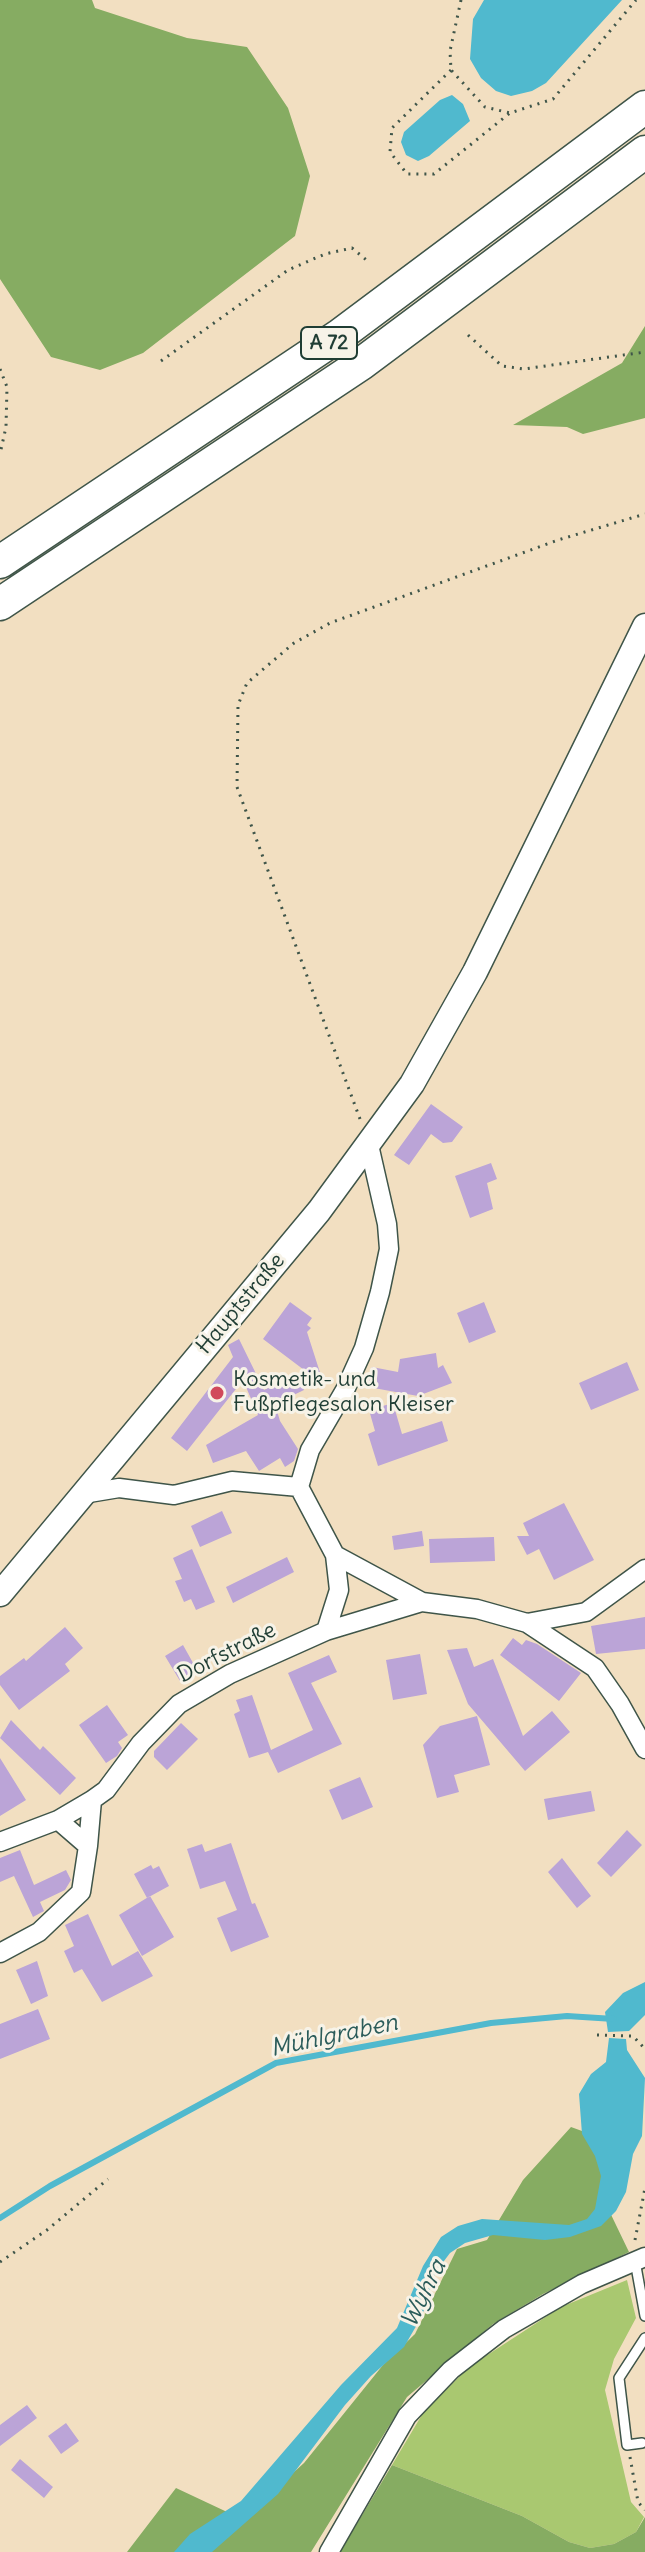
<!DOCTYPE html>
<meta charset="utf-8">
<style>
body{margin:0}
canvas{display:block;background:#f2dfc1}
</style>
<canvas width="645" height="2552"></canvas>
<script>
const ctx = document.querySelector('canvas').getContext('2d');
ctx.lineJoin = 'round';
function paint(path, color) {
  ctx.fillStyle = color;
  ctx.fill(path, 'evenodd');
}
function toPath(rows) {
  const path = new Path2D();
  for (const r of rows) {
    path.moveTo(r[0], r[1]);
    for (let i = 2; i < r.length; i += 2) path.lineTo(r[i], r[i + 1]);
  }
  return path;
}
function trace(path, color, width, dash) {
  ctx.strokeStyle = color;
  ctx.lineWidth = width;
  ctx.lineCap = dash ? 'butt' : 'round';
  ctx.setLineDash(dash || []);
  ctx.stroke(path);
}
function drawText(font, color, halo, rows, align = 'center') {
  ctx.font = font + ' Delius,sans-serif';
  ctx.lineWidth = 6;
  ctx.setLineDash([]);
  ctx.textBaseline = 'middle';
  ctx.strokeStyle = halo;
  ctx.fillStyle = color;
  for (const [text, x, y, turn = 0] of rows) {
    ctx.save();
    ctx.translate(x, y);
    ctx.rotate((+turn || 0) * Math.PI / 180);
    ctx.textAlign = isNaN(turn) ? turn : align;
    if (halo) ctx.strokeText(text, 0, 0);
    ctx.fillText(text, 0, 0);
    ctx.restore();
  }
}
const green = toPath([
 [627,2280,636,2318,614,2359,605,2390,631,2502,644,2517,636,2532,614,2544,590,2548,569,2542,522,2516,392,2465,423,2413,469,2367,561,2307]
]);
const forest = toPath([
 [0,0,92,0,95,8,187,38,247,47,288,108,310,176,295,236,143,353,100,370,51,357,0,279],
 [645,326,645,418,583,434,567,427,513,425,622,363],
 [571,2127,593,2135,616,2169,603,2198,629,2252,543,2294,493,2324,407,2397,311,2552,127,2552,176,2488,242,2519,304,2463,383,2365,415,2334,457,2249,487,2240,523,2180],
 [392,2465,522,2516,569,2542,590,2548,614,2544,636,2532,645,2517,645,2552,340,2552]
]);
const water = toPath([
 [484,0,622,0,546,83,532,91,511,96,496,91,481,78,470,59,473,19],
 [452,95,463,104,470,121,429,156,418,161,406,155,401,142,404,132,440,100],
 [645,1982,645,2015,629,2031,608,2032,605,2012,623,1993],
 [609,2038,626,2039,627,2050,645,2078,642,2136,633,2154,626,2192,616,2211,601,2226,570,2237,545,2240,493,2235,465,2243,450,2253,435,2273,422,2316,404,2347,371,2376,345,2405,278,2494,212,2552,174,2552,190,2534,241,2501,341,2385,397,2328,423,2266,441,2237,458,2226,482,2219,569,2225,587,2219,595,2209,601,2176,595,2156,582,2134,579,2094,591,2074,606,2062]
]);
const stream = toPath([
 [0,2218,50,2186,276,2063,491,2023,567,2016,614,2019]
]);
const building = toPath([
 [431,1104,463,1127,452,1142,443,1143,431,1134,409,1165,394,1155],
 [491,1163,497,1179,487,1183,493,1209,470,1218,455,1176],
 [290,1302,312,1318,307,1325,311,1328,307,1332,324,1385,263,1339],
 [484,1302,496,1332,469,1343,457,1313],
 [239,1339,264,1390,296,1374,304,1390,275,1404,280,1421,298,1449,294,1461,285,1467,280,1458,259,1471,246,1451,213,1463,206,1445,258,1415,243,1380,187,1451,171,1438,233,1357,228,1345],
 [436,1353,438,1368,443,1365,452,1383,418,1396,368,1387,372,1367,398,1372,400,1359],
 [627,1362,639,1390,591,1410,579,1383],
 [393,1403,402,1434,442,1421,448,1441,378,1466,368,1434,375,1431,369,1410],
 [564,1503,594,1560,554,1580,539,1549,527,1555,517,1536,529,1536,523,1523],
 [222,1511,232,1533,200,1547,191,1526],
 [422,1531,424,1546,394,1550,392,1536],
 [494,1537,495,1561,430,1563,429,1539],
 [192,1549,215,1602,196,1610,191,1599,184,1602,175,1581,182,1579,173,1558],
 [287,1557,294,1572,233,1603,226,1587],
 [645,1617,645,1649,596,1654,591,1626],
 [65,1627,83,1648,65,1664,70,1671,19,1710,0,1685,0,1676,24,1658,26,1661],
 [513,1638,522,1645,526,1640,537,1644,581,1673,559,1701,500,1655],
 [183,1645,197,1670,180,1681,165,1656],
 [467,1648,474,1667,493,1659,523,1736,552,1711,570,1732,525,1771,468,1704,447,1650],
 [420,1654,427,1694,393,1700,386,1660],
 [329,1655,337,1672,311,1683,342,1744,278,1773,268,1752,249,1758,234,1714,240,1711,236,1700,252,1695,271,1750,313,1730,288,1673],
 [107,1705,128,1735,118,1742,122,1748,117,1756,106,1763,79,1725],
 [477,1716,490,1765,454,1775,459,1792,437,1798,423,1745,440,1726],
 [11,1720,40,1750,43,1746,76,1778,60,1795,0,1738],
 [181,1723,198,1739,167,1770,154,1757,154,1751],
 [0,1758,26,1800,0,1816],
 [360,1777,373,1807,342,1820,329,1790],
 [591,1791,595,1811,548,1820,544,1799],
 [627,1830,642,1845,611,1877,597,1863],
 [231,1843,252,1904,255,1903,269,1937,231,1952,217,1918,237,1910,225,1881,200,1889,187,1849,202,1844,205,1852],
 [20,1850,34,1885,66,1870,71,1880,65,1890,40,1902,44,1911,33,1917,14,1876,0,1882,0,1858],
 [562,1858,591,1896,577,1908,548,1872],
 [151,1865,153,1869,159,1866,169,1886,147,1898,134,1874],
 [150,1896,174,1937,142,1956,119,1915],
 [88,1914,112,1966,138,1951,153,1976,102,2002,82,1969,74,1973,64,1951,74,1946,65,1925],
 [37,1961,48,1996,31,2004,16,1970],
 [38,2009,50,2039,0,2059,0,2024],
 [27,2405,37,2418,0,2446,0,2425],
 [66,2423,79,2441,61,2454,48,2436],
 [20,2459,53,2487,44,2498,11,2470]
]);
const path = toPath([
 [461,0,450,51,451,70,485,107,510,113,553,99,636,0],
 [451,70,392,128,390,152,407,174,434,174,510,113],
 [468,335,502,366,524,369,645,352],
 [161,361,288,270,325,254,352,248,370,263],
 [0,369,7,387,6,427,0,454],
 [360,1119,237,787,238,705,247,683,294,643,330,623,558,540,645,514],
 [597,2035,633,2036,645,2049],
 [635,2240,645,2188],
 [0,2262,47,2230,108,2179],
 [630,2457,638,2502,645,2510]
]);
const lane = toPath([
 [635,2261,645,2316],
 [642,2443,627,2445,619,2378,645,2338]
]);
const street = toPath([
 [369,1145,387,1224,389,1249,380,1292,364,1348,345,1390,310,1450,299,1487,335,1555,422,1602],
 [83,1494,119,1488,174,1495,232,1481,299,1487],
 [527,1623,586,1612,645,1569],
 [326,1631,339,1590,335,1555],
 [0,1842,58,1820,92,1800,106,1790,141,1743,179,1704,230,1674,326,1631,422,1602,477,1609,527,1623,595,1668,620,1704,645,1749],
 [88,1846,92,1800],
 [0,1953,39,1932,81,1892,88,1846,58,1820],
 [329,2552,407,2416,451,2370,504,2329,582,2284,645,2257]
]);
const secondary = toPath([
 [0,1594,319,1211,412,1084,475,972,645,626]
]);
const highway = toPath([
 [0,562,340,335,645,107],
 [0,604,361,364,645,152]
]);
const markers = [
 [217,1393,8,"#d1495b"]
];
const shields = [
 [329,343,56]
];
const shieldNames = [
 ["A 72",329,343]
];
const streetNames = [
 ["Hauptstraße",241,1304,-50],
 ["Dorfstraße",227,1653,-27]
];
const poiNames = [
 ["Kosmetik- und",233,1380],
 ["Fußpflegesalon Kleiser",233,1405]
];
const waterNames = [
 ["Mühlgraben",334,2036,-12],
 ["Wyhra",424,2294,-64]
];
paint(green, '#a9c870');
paint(forest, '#86ac62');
paint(water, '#50b9ce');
trace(stream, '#50b9ce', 6);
paint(building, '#bba4d7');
trace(lane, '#3f5549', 12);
trace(street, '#3f5549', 21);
trace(secondary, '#3f5549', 27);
trace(highway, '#3f5549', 35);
trace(path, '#3f5549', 3, [2, 6]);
trace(lane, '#fff', 9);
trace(street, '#fff', 18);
trace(secondary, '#fff', 24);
trace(highway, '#fff', 32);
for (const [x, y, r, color] of markers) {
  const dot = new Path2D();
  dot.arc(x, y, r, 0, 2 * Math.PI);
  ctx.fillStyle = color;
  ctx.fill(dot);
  trace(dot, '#f7f3e8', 3);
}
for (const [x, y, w] of shields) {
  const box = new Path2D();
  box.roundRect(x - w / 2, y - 16, w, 32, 6);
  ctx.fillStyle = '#f7f3e8';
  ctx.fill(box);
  trace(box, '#1f3d34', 2);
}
drawText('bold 20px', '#1f3d34', null, shieldNames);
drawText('22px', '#1f3d34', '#f7f3e8', streetNames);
drawText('22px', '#1f3d34', '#f7f3e8', poiNames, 'left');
drawText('italic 24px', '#2b5c5a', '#f7f3e8', waterNames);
</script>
